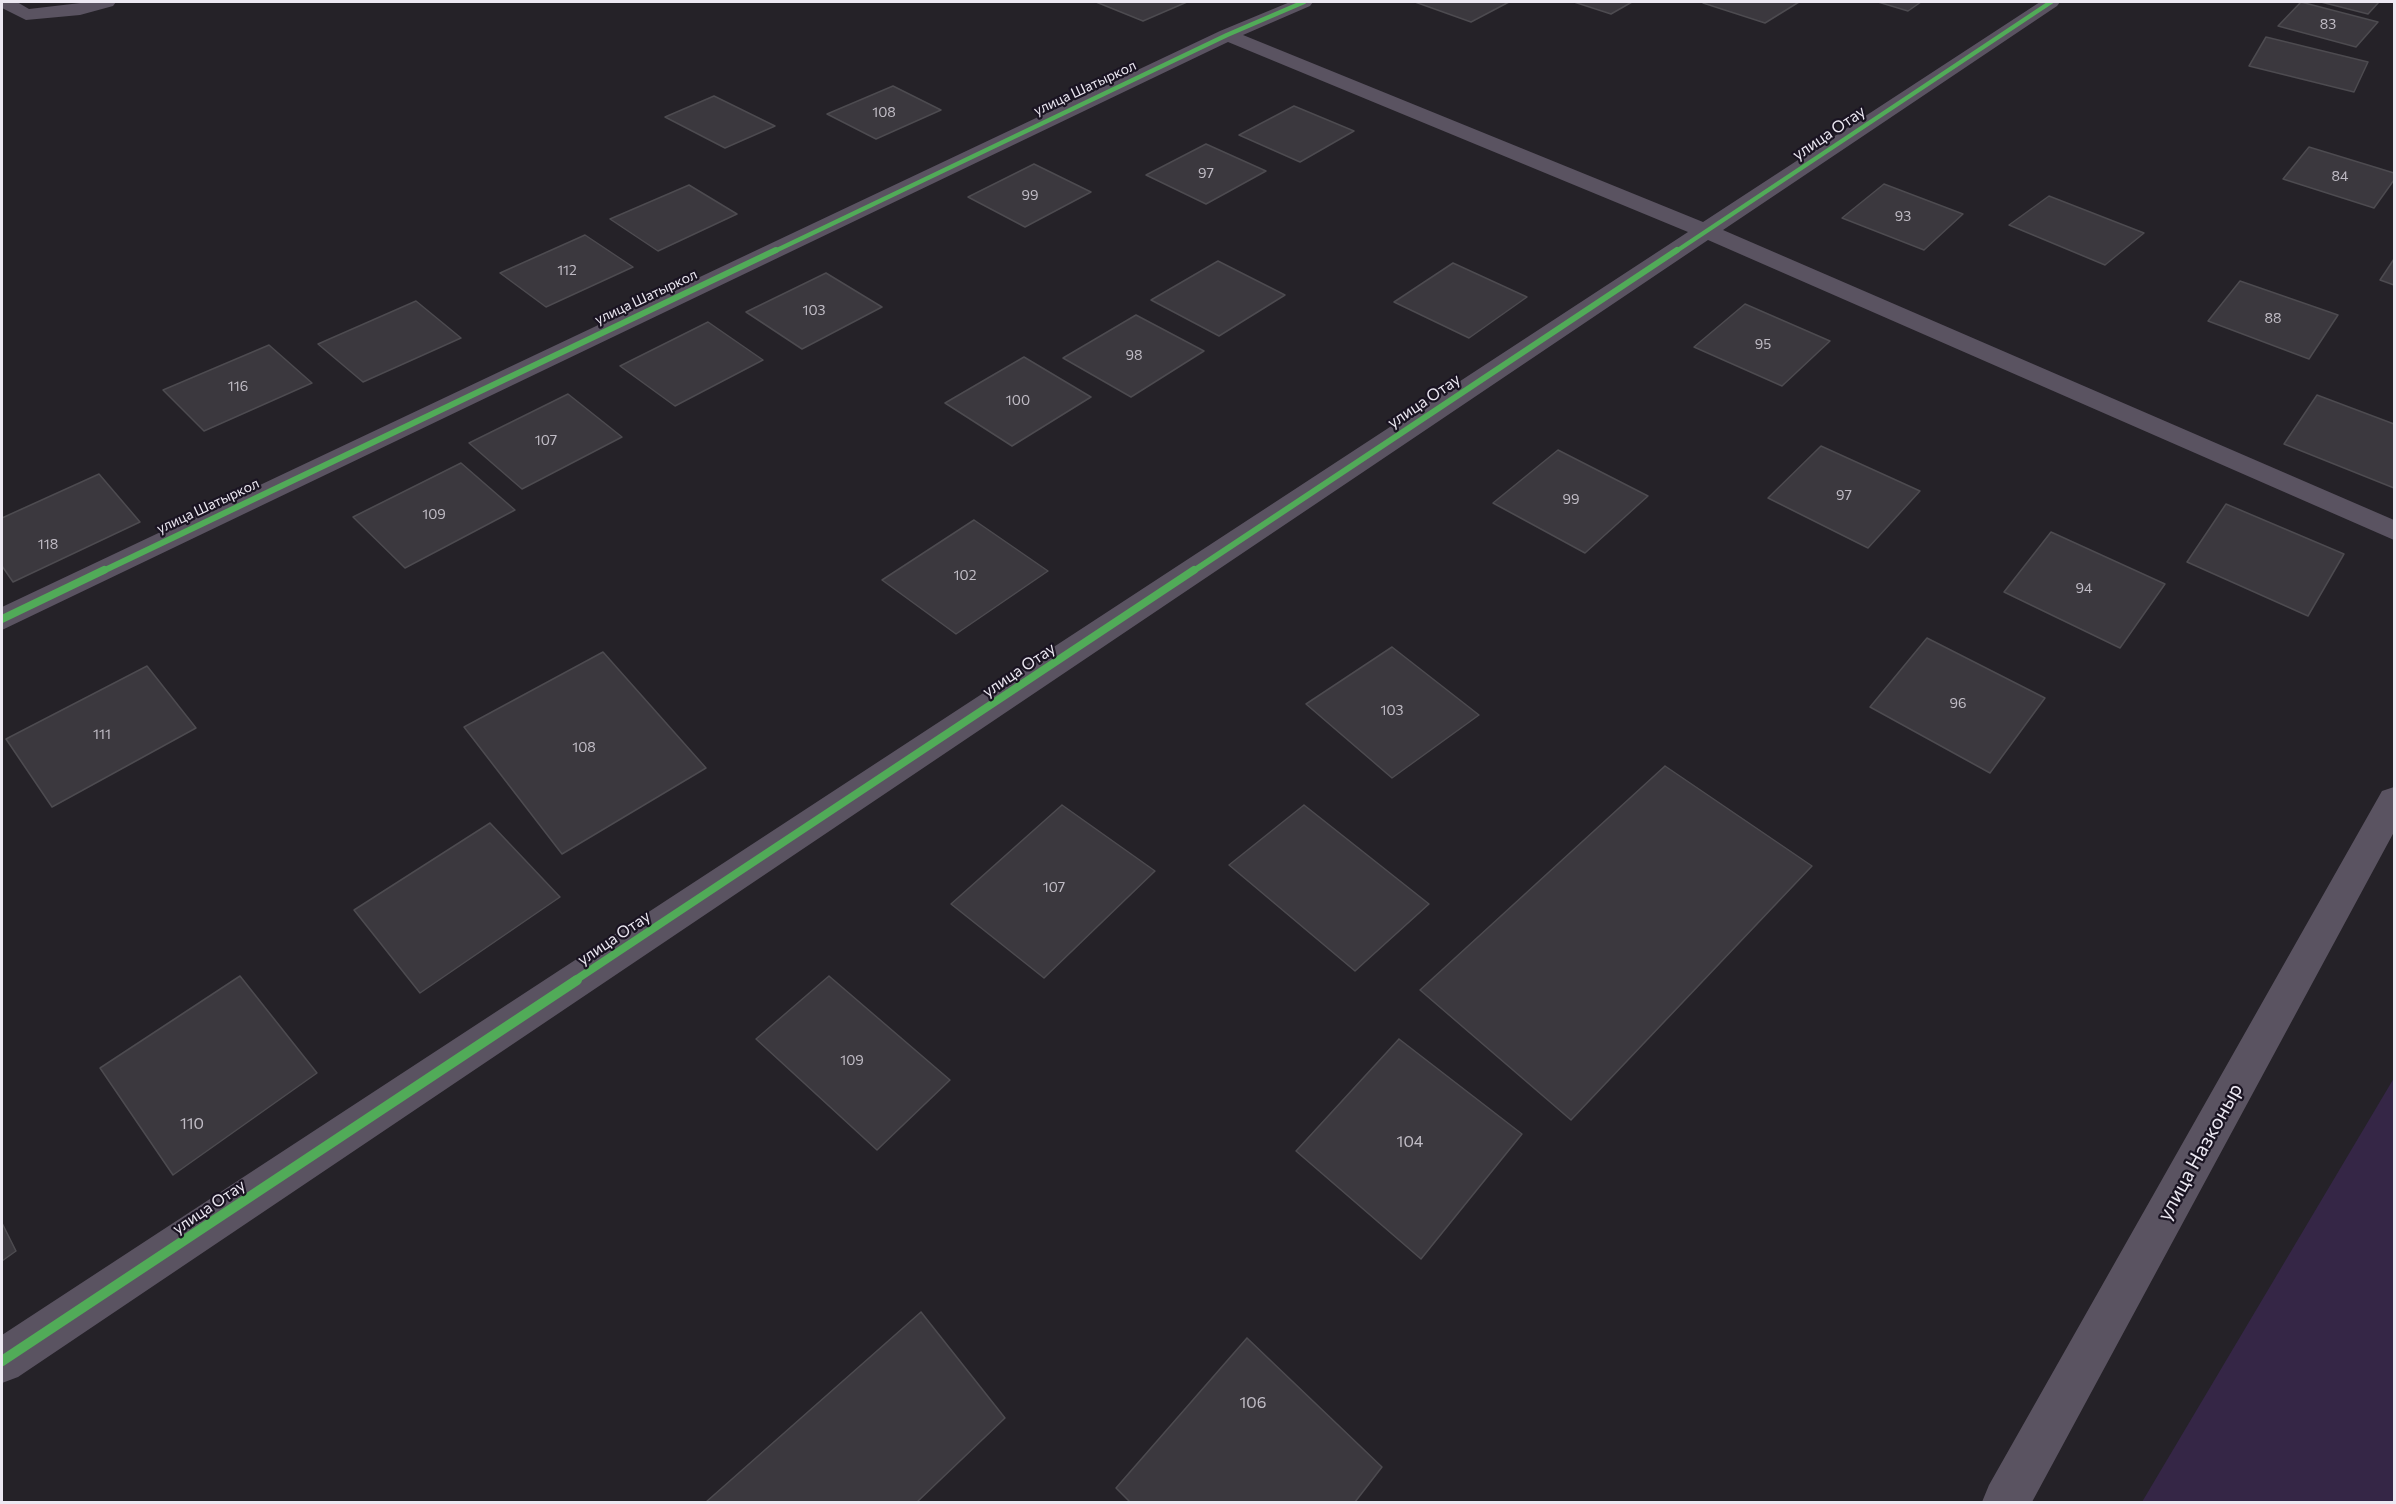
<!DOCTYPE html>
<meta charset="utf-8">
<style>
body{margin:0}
#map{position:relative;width:2396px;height:1504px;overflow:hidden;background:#252228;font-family:Commissioner,sans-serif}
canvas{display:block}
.frame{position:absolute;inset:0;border:3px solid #ece8f2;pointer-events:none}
</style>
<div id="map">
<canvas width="2396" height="1504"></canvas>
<div class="frame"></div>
</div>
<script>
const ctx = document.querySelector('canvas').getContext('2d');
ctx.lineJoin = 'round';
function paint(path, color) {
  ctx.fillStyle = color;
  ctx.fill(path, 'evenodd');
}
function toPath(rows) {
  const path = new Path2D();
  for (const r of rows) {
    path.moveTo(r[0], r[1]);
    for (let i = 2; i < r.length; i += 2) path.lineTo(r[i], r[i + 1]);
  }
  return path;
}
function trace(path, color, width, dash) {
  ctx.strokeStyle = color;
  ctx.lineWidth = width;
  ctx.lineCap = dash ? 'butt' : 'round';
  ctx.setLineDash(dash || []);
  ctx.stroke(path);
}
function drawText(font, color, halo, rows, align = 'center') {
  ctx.font = font + ' Commissioner,sans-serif';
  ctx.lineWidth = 4.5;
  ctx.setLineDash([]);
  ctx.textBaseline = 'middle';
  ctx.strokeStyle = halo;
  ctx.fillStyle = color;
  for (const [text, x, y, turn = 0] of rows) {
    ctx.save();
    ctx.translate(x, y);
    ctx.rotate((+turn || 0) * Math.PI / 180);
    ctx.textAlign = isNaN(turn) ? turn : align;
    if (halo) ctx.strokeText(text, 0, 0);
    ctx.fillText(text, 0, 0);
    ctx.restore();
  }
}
const green = toPath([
 [2394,1078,2394,1502,2142,1502]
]);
const building = toPath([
 [1096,2,1187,2,1143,21,1096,2],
 [1415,2,1509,2,1471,22,1415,2],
 [1574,2,1632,2,1611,14,1574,2],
 [1705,2,1799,2,1765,23,1703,3,1705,2],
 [1878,2,1921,2,1908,11,1878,2],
 [2301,2,2378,22,2356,47,2278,26,2301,2],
 [2321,2,2379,2,2368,14,2321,2],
 [2266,37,2368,62,2354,92,2249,66,2266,37],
 [893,86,941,110,876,139,827,114,893,86],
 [714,96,775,126,725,148,665,117,714,96],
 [1294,106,1354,131,1300,162,1239,135,1294,106],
 [1206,144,1266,171,1206,204,1146,175,1206,144],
 [2309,147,2394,173,2394,180,2374,208,2283,179,2309,147],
 [1034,164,1091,192,1025,227,968,197,1034,164],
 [1884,184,1963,214,1924,250,1842,218,1884,184],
 [689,185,737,214,658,251,610,219,689,185],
 [2049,196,2144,233,2105,265,2009,225,2049,196],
 [585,235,633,267,546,307,500,273,585,235],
 [2394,259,2394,285,2380,280,2394,259],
 [1218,261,1285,295,1219,336,1151,300,1218,261],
 [1453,263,1527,297,1469,338,1394,302,1453,263],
 [826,273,882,307,802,349,746,312,826,273],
 [2240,281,2338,315,2309,359,2208,321,2240,281],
 [416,301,461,338,363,382,318,344,416,301],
 [1745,304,1830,341,1782,386,1694,347,1745,304],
 [1136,315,1204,351,1131,397,1063,358,1136,315],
 [708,322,763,360,675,406,620,366,708,322],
 [269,345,312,383,204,431,163,390,269,345],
 [1024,357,1091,397,1012,446,945,403,1024,357],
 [568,394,622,437,522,489,469,443,568,394],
 [2317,395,2394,424,2394,488,2284,444,2317,395],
 [1821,446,1920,491,1868,548,1768,498,1821,446],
 [1558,450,1648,496,1585,553,1493,503,1558,450],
 [461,463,515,510,405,568,353,517,461,463],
 [99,474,140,522,13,582,2,566,2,518,99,474],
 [2226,504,2344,554,2308,616,2187,562,2226,504],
 [974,520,1048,571,956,634,882,580,974,520],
 [2051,532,2165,584,2120,648,2004,592,2051,532],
 [1927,638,2045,698,1990,773,1870,707,1927,638],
 [1392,647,1479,715,1392,778,1306,704,1392,647],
 [603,652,706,768,562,854,464,727,603,652],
 [147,666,196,728,52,807,6,739,147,666],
 [1665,766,1812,866,1571,1120,1420,990,1665,766],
 [1062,805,1155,871,1044,978,951,904,1062,805],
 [1304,805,1429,904,1355,971,1229,865,1304,805],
 [490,823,560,897,420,993,354,910,490,823],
 [240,976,317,1073,173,1175,100,1068,240,976],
 [829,976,950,1080,877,1150,756,1039,829,976],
 [1399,1039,1522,1134,1421,1259,1296,1151,1399,1039],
 [2,1223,16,1251,2,1261,2,1223],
 [921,1312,1005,1418,917,1502,706,1502,921,1312],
 [1247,1338,1382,1467,1355,1502,1130,1502,1116,1488,1247,1338]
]);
const lane = toPath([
 [2,2,17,2,29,9,89,2,116,2,113,6,80,15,26,20,2,8,2,2]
]);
const street = toPath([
 [1290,2,1313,2,1310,6,1243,35,1703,222,2040,2,2060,2,2057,6,1723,230,2394,520,2394,540,1708,240,18,1377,2,1383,2,1335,1688,232,1228,42,2,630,2,607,1220,31,1290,2],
 [2394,787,2394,832,2032,1502,1982,1502,1989,1485,2382,791,2394,787]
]);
const cyclewayFar3 = toPath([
 [773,252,1227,35,1304,2],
 [1675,252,2051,2]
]);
const cyclewayFar2 = toPath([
 [101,572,776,250],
 [1192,572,1677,250]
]);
const cyclewayFar1 = toPath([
 [2,619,104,570],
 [574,981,1194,570]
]);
const cycleway = toPath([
 [2,1361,577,980]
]);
const numberNames = [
 ["83",2328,24],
 ["108",884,112],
 ["97",1206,173],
 ["84",2340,176],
 ["99",1030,195],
 ["93",1903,216],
 ["112",567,270],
 ["103",814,310],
 ["88",2273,318],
 ["95",1763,344],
 ["98",1134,355],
 ["116",238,386],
 ["100",1018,400],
 ["107",546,440],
 ["97",1844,495],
 ["99",1571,499],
 ["109",434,514],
 ["118",48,544],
 ["102",965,575],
 ["94",2084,588],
 ["96",1958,703],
 ["103",1392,710],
 ["111",102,734],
 ["108",584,747],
 ["107",1054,887],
 ["109",852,1060]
];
const farStreetnames = [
 ["улица Шатыркол",1085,88,-25],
 ["улица Шатыркол",646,297,-25],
 ["улица Шатыркол",208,506,-25]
];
const streetNames = [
 ["улица Отау",1829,133,-34],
 ["улица Отау",1424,401,-34],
 ["улица Отау",1019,670,-34],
 ["улица Отау",614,938,-34],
 ["улица Отау",209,1207,-34]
];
const nearNumbernames = [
 ["110",192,1124],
 ["104",1410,1142],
 ["106",1253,1403]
];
const nearStreetnames = [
 ["улица Назконыр",2200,1152,-61]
];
paint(green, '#352646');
paint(building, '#3b383e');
trace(building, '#4d4b50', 1.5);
paint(lane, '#5a5361');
paint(street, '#5a5361');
trace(cyclewayFar3, '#51ab58', 4.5);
trace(cyclewayFar2, '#51ab58', 6);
trace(cyclewayFar1, '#51ab58', 8);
trace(cycleway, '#51ab58', 10);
drawText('14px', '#c0bcc5', null, numberNames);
drawText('14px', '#ece8f2', '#1a1422', farStreetnames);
drawText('16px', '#ece8f2', '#1a1422', streetNames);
drawText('16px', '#c0bcc5', null, nearNumbernames);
drawText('20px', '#ece8f2', '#1a1422', nearStreetnames);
</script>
